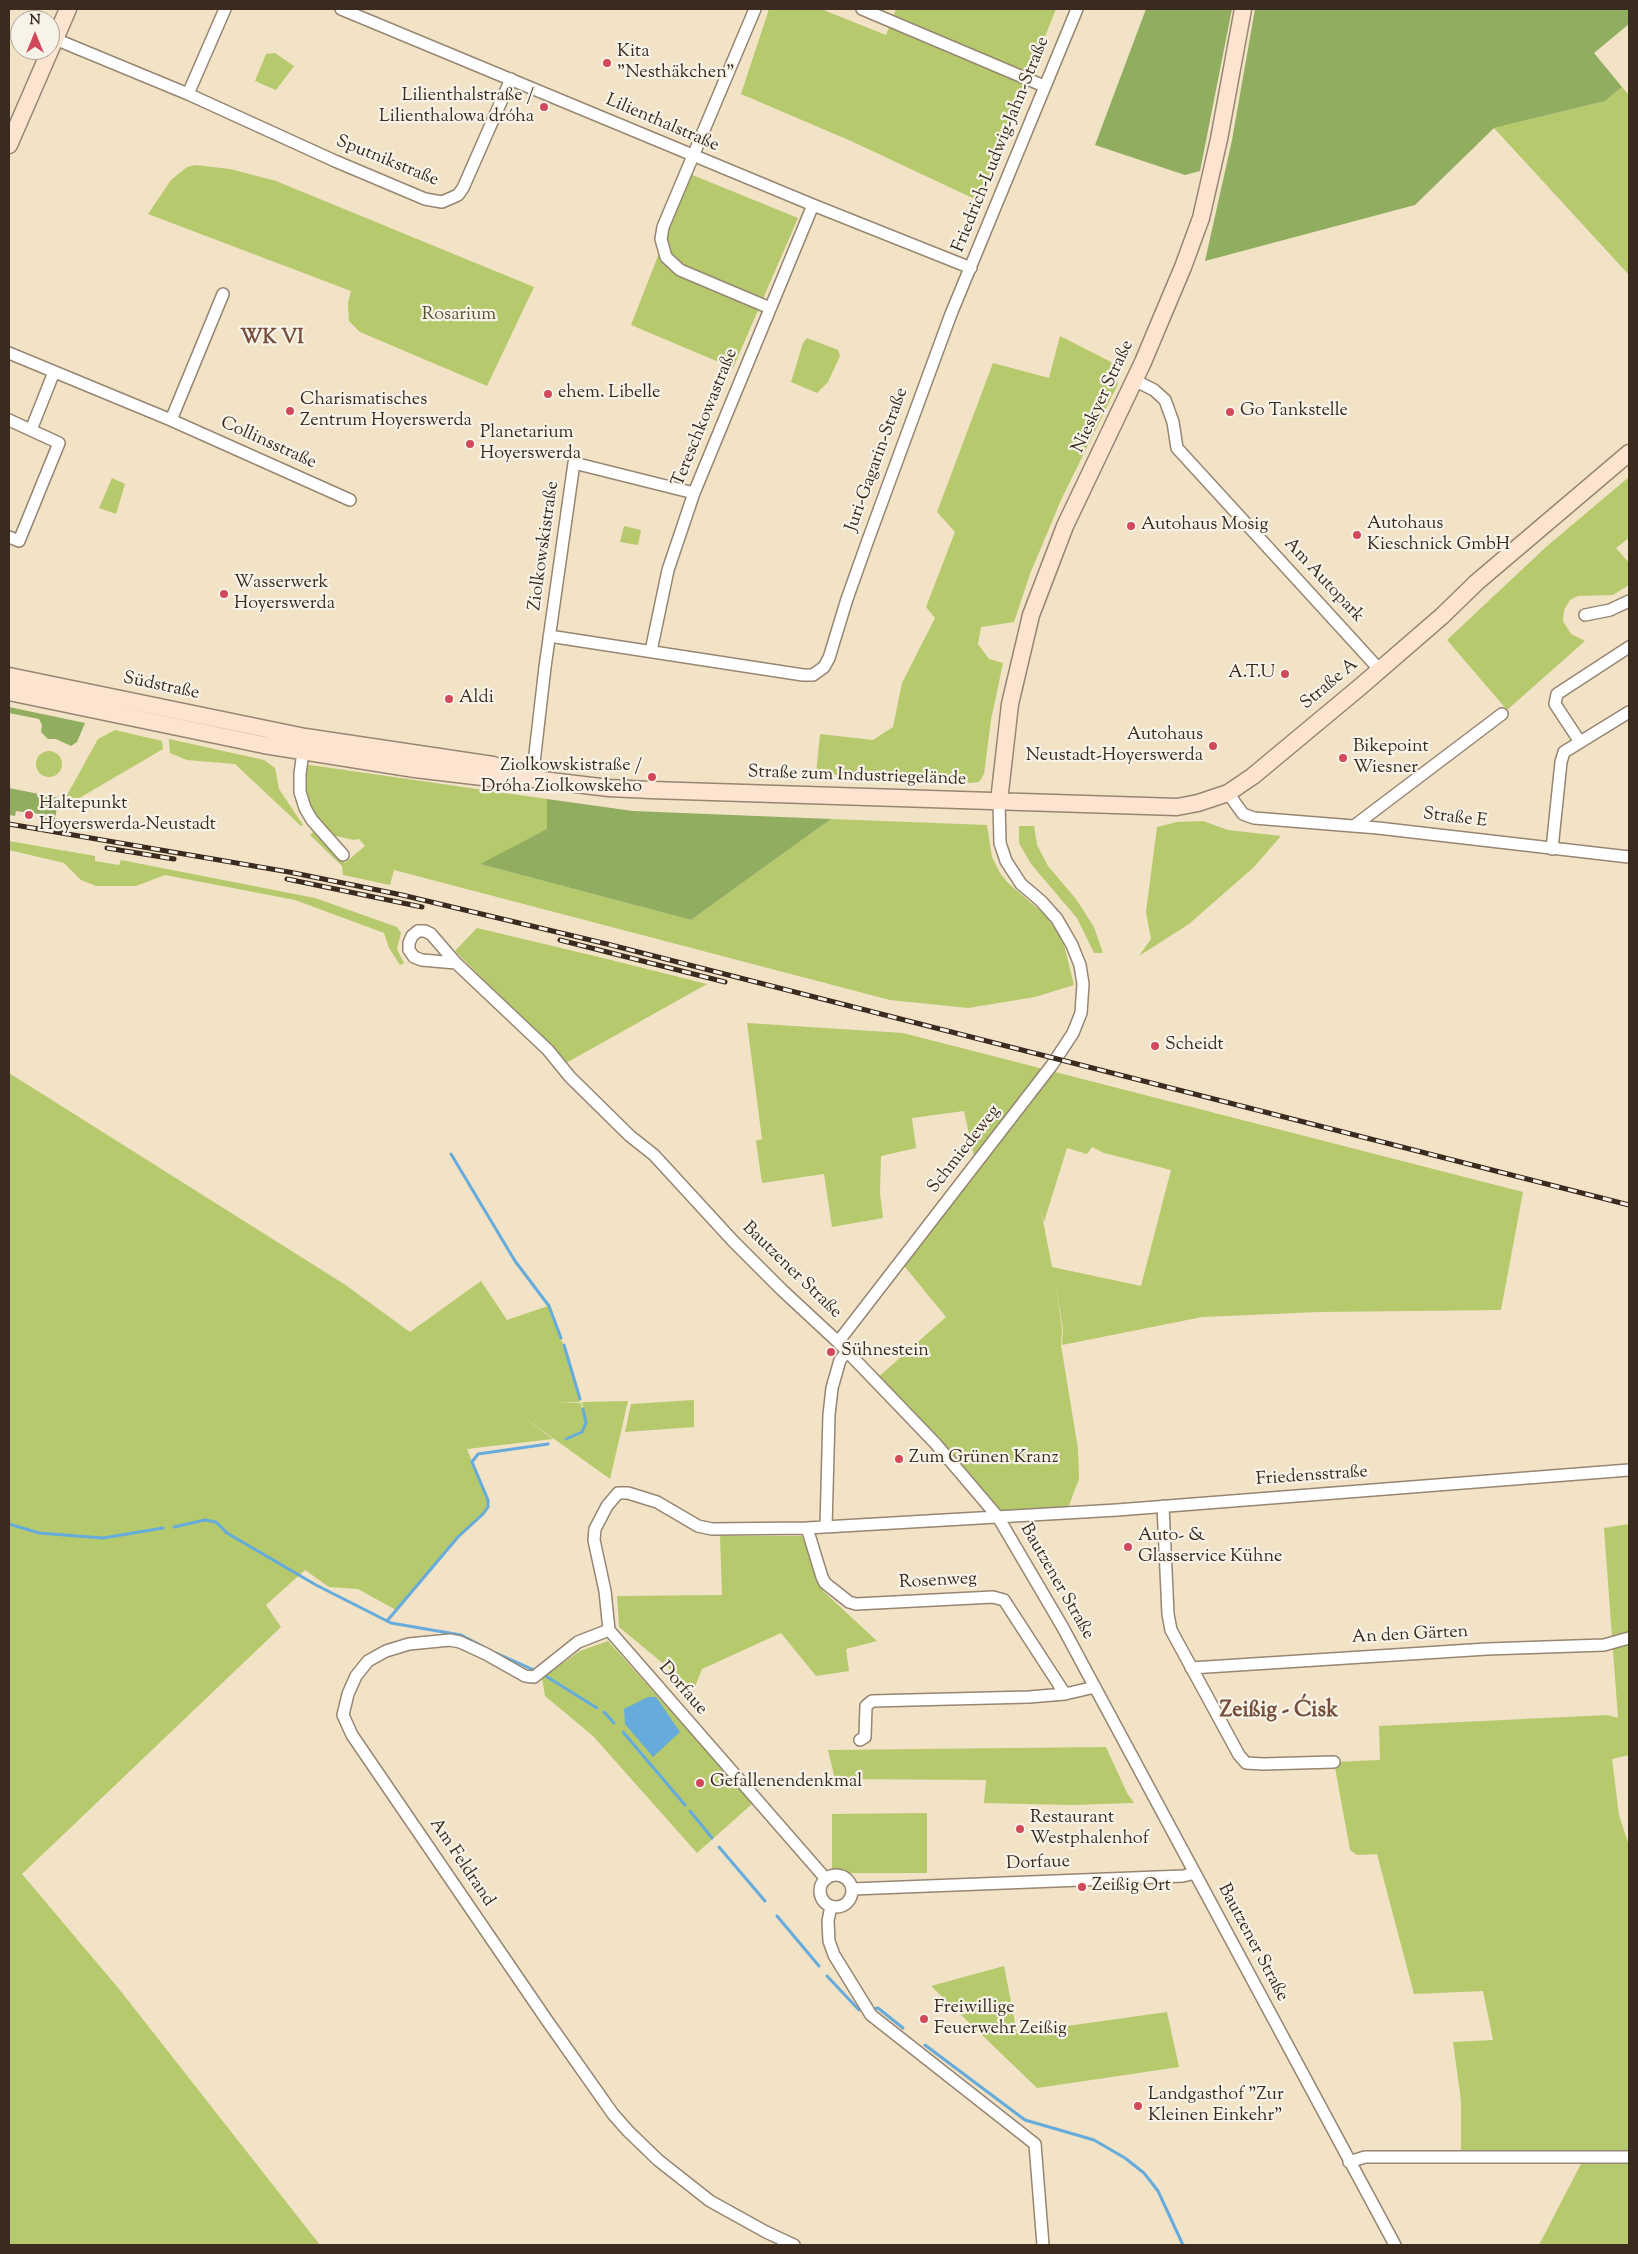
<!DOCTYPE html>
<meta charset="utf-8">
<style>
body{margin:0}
#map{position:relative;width:1638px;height:2254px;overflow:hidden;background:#f2e2c6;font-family:"Sorts Mill Goudy",serif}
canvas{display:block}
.frame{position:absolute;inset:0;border:10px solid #3b2a1e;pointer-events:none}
.north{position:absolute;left:10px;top:10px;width:50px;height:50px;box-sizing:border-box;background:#f7f3e8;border:1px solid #aca397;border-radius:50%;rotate:0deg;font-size:14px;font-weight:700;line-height:20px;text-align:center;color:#3b2a1e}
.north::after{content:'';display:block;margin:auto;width:18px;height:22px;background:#d1495b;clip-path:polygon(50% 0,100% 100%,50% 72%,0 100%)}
</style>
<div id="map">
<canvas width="1638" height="2254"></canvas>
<div class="frame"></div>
<div class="north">N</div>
</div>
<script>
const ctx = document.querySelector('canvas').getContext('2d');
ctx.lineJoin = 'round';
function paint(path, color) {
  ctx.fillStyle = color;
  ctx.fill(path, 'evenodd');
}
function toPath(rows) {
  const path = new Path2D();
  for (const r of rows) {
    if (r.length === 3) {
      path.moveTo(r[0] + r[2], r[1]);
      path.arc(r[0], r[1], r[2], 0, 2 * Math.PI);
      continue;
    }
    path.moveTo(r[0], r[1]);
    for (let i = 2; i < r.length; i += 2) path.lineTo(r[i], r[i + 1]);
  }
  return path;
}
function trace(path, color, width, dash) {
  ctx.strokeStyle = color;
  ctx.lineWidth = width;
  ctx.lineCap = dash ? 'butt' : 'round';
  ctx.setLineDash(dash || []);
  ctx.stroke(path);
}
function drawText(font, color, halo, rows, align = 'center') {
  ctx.font = font + ' "Sorts Mill Goudy",serif';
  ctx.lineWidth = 4.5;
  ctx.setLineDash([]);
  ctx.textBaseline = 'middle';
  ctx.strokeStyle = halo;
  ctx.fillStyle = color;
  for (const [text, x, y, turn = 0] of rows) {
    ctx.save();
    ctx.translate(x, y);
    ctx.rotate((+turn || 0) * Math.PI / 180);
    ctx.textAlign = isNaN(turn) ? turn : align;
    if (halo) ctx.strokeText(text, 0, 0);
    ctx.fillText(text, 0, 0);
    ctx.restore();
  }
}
const green = toPath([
 [769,9,821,9,886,35,896,9,1056,9,979,201,851,141,741,94],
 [275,53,294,66,276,90,255,81,266,54],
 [1622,87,1629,95,1629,275,1494,128,1605,101],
 [195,165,230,169,276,181,534,287,487,386,360,332,349,321,348,303,351,291,148,214,171,180,187,167],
 [690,174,798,218,733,368,631,325],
 [1060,336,1111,362,1118,384,1061,500,1030,574,1014,622,981,627,978,644,989,659,1003,663,991,720,984,774,979,782,958,784,937,779,816,774,820,734,873,740,893,727,902,683,935,618,926,607,955,532,937,512,993,363,1049,378],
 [807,338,838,350,840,356,828,382,817,393,791,382,803,343],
 [1629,477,1629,538,1616,548,1629,563,1629,585,1613,595,1578,596,1570,600,1564,610,1563,621,1571,634,1585,641,1507,710,1447,640,1546,547],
 [112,478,125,484,116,514,99,508],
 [624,526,641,530,638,545,620,542],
 [115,730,162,741,163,749,64,807,66,797,98,739],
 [169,739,264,760,275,768,279,789,303,825,301,826,235,764,187,760,170,753],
 [49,764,13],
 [303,764,547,799,548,829,480,864,691,920,831,819,987,825,992,857,1000,873,1008,883,1044,914,1057,931,1064,945,1074,985,1035,997,968,1008,890,1000,394,870,390,885,343,875,342,866,310,835,313,832,345,863,365,846,359,839,353,840,328,834,315,820,303,787],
 [1203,821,1228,830,1281,836,1254,867,1189,924,1139,956,1151,939,1146,912,1157,827,1177,822],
 [1019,826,1034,826,1037,845,1048,866,1076,899,1094,927,1103,953,1094,953,1077,918,1031,864,1019,843],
 [9,841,95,856,95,861,119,865,121,860,315,898,397,927,401,933,397,949,404,963,400,965,389,948,384,933,295,900,165,875,136,886,96,886,81,880,64,863,9,850],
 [477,928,603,958,707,984,566,1063,455,951],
 [747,1023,903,1033,1523,1192,1501,1310,1319,1312,1202,1317,1062,1345,1063,1329,1056,1286,1062,1329,1061,1345,1078,1449,1079,1479,1066,1513,998,1517,875,1380,946,1317,901,1262,976,1165,964,1111,912,1118,916,1148,881,1156,880,1193,883,1218,832,1227,824,1174,762,1183,756,1141,762,1139],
 [1092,1147,1104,1153,1171,1170,1141,1286,1052,1267,1040,1205,1044,1222,1067,1148,1087,1154],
 [9,1073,344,1284,410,1332,481,1281,507,1320,548,1306,562,1340,560,1341,562,1341,580,1402,556,1403,581,1403,585,1423,582,1432,565,1440,583,1432,586,1423,582,1402,628,1401,610,1479,518,1413,553,1439,467,1449,488,1500,487,1507,483,1514,458,1536,396,1610,358,1589,329,1587,305,1570,266,1605,281,1627,22,1874,119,1989,320,2245,9,2245],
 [694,1400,694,1427,625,1432,631,1404],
 [1629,1524,1629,1755,1612,1759,1619,1815,1629,1846,1629,2152,1538,2150,1461,2151,1461,2101,1453,2042,1493,2040,1483,1991,1414,1994,1377,1854,1357,1855,1350,1850,1334,1762,1380,1760,1379,1726,1607,1715,1618,1718,1604,1528],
 [720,1536,802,1536,823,1591,877,1641,846,1649,849,1671,816,1676,781,1633,702,1669,694,1689,619,1627,617,1596,722,1595],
 [608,1641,753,1803,697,1853,593,1736,545,1696,542,1678,580,1651],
 [1106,1747,1127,1793,1134,1803,1072,1805,984,1803,986,1780,835,1779,828,1750],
 [927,1813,927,1873,832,1873,832,1814],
 [1004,1966,1017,2033,1167,2012,1179,2067,1037,2088,931,1986],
 [1583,2160,1629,2160,1629,2245,1539,2245]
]);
const forest = toPath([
 [1146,9,1232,9,1200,171,1185,175,1095,145],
 [1255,9,1629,9,1629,24,1594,53,1622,87,1605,101,1494,128,1415,205,1205,261,1232,140],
 [9,707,85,723,77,742,71,746,56,739,48,739,41,732,42,725,39,719,9,713],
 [9,788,59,798,54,823,39,820,39,814,16,811,15,816,9,815],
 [547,799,633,811,831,819,691,920,480,864,547,829]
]);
const water = toPath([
 [648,1697,656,1697,680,1732,653,1757,625,1724,624,1709]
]);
const stream = toPath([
 [451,1154,515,1261,549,1306,561,1338],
 [564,1345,580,1399],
 [566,1439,582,1432,586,1423,583,1409],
 [9,1524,39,1533,103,1538,163,1528],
 [174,1527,205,1520,216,1522,227,1533,316,1585,391,1623,461,1635,484,1647],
 [387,1621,458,1537,483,1514,488,1507,488,1500,472,1462,478,1454,548,1444],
 [496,1653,534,1670],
 [544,1675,597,1708],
 [604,1712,614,1723],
 [623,1732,685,1805],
 [690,1811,712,1838],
 [719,1847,765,1901],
 [777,1916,819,1966],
 [827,1976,859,2010],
 [873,2009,878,2008,903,2028],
 [925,2045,1025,2120,1094,2140,1125,2158,1144,2173,1158,2191,1183,2245]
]);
const street = toPath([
 [341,9,813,205,971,268],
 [755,9,663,227,661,239,666,257,680,270,770,308],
 [862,9,1044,86],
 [55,39,188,94,225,9],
 [188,94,335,161,425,199,442,202,458,195,463,188,511,79],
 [9,353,171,420,350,500],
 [1134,380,1154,390,1165,400,1173,422,1177,448,1379,669],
 [9,420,59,443,19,541,9,537],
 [171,420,223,294],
 [31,430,54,372],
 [1585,615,1610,610,1629,601],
 [549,636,803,675,813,675,824,667,829,658,847,599,868,540,951,314,1077,9],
 [651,651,668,570,694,493,813,205],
 [1580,742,1555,704,1557,694,1629,647],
 [304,744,300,774,300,792,305,808,312,820,343,855],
 [532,780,545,667,574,463,694,493],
 [1228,793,1243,814,1254,818,1378,828,1629,857],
 [1354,826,1502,714],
 [1552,849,1561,762,1564,752,1629,712],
 [456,963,422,960,414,957,409,950,409,943,412,936,418,931,425,931,431,934,456,963,548,1050,570,1077,630,1136,654,1155,733,1241,782,1290,838,1342,935,1443,998,1517,1062,1626,1395,2245],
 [838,1342,1052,1065,1073,1033,1081,1013,1083,984,1080,965,1072,945,1057,919,1041,901,1021,884,1006,861,1000,843,999,801],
 [1163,1506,1168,1614,1171,1630,1239,1755,1246,1763,1263,1764,1334,1762],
 [826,1527,829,1415,832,1388,840,1360,847,1352],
 [807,1528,822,1577,825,1583,849,1602,856,1604,993,1597,1004,1600,1065,1694],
 [609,1630,578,1642,534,1677,525,1676,486,1654,460,1642,450,1640,409,1644,386,1651,368,1661,356,1676,348,1694,343,1715,352,1735,546,2019,613,2114,628,2131,658,2160,710,2201,766,2232,794,2245],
 [1191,1668,1487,1649,1604,1645,1629,1638],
 [860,1740,865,1737,866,1706,872,1701,1029,1697,1065,1694,1095,1687],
 [836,1891,16],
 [826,1879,609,1630,605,1591,594,1540,595,1529,607,1506,618,1493,628,1493,657,1502,698,1526,712,1529,807,1528,1117,1510,1629,1470],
 [852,1889,1183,1876,1195,1873],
 [831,1906,828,1921,829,1941,834,1955,871,2015,1035,2144,1043,2245],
 [1349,2162,1365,2157,1629,2157]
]);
const secondary = toPath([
 [9,145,68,9],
 [9,676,305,737,493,765,518,775],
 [9,692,264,745,415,769,491,778,525,778,609,788,651,790,1177,807,1198,803,1228,793,1253,776,1360,687,1442,616,1477,582,1629,453],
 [999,801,1010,704,1031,615,1065,526,1143,362,1183,267,1201,218,1219,139,1243,9]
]);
const rail = toPath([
 [9,824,289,872,402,895,607,944,1629,1205],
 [107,848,174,859],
 [287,879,422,907],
 [560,940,725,982]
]);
const markers = [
 [607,63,5,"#d1495b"],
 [544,107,5,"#d1495b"],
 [548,394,5,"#d1495b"],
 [290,411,5,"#d1495b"],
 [1230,412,5,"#d1495b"],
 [470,444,5,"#d1495b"],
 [1131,526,5,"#d1495b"],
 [1357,535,5,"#d1495b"],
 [224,594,5,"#d1495b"],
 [1285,674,5,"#d1495b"],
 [449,699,5,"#d1495b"],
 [1213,746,5,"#d1495b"],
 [1343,758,5,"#d1495b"],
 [652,777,5,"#d1495b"],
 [29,815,5,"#d1495b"],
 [1155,1046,5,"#d1495b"],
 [831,1352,5,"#d1495b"],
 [899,1459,5,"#d1495b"],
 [1128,1547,5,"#d1495b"],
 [700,1783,5,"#d1495b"],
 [1020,1829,5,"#d1495b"],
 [1082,1887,5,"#d1495b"],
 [924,2019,5,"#d1495b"],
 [1138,2106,5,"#d1495b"]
];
const poiNames = [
 ["Kita",617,53],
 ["\"Nesthäkchen\"",617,74],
 ["Lilienthalstraße /",534,97,"right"],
 ["Lilienthalowa dróha",534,118,"right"],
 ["ehem. Libelle",558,394],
 ["Charismatisches",300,401],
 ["Zentrum Hoyerswerda",300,422],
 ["Go Tankstelle",1240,412],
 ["Planetarium",480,434],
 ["Hoyerswerda",480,455],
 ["Autohaus",1367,525],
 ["Kieschnick GmbH",1367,546],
 ["Autohaus Mosig",1141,526],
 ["Wasserwerk",234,584],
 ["Hoyerswerda",234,605],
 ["A.T.U",1275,674,"right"],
 ["Aldi",459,699],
 ["Autohaus",1203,736,"right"],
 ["Neustadt-Hoyerswerda",1203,757,"right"],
 ["Bikepoint",1353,748],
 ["Wiesner",1353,769],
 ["Ziolkowskistraße /",642,767,"right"],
 ["Dróha Ziolkowskeho",642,788,"right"],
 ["Haltepunkt",39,805],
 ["Hoyerswerda-Neustadt",39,826],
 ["Scheidt",1165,1046],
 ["Sühnestein",841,1352],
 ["Zum Grünen Kranz",909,1459],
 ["Auto- &",1138,1537],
 ["Glasservice Kühne",1138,1558],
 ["Gefallenendenkmal",710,1783],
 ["Restaurant",1030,1819],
 ["Westphalenhof",1030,1840],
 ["Zeißig Ort",1092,1887],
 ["Freiwillige",934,2009],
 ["Feuerwehr Zeißig",934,2030],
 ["Landgasthof \"Zur",1148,2096],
 ["Kleinen Einkehr\"",1148,2117]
];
const streetNames = [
 ["Lilienthalstraße",662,124,23],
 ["Friedrich-Ludwig-Jahn-Straße",1002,145,-68],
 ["Sputnikstraße",387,162,22],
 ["Nieskyer Straße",1104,397,-65],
 ["Tereschkowastraße",706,418,-68],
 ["Collinsstraße",268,444,24],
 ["Juri-Gagarin-Straße",878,460,-70],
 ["Ziolkowskistraße",545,546,-82],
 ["Am Autopark",1323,581,47],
 ["Straße A",1330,685,-40],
 ["Südstraße",161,687,12],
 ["Straße zum Industriegelände",857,777,2],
 ["Straße E",1455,819,7],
 ["Schmiedeweg",965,1150,-52],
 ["Bautzener Straße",791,1271,44],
 ["Friedensstraße",1312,1477,-4],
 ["Rosenweg",938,1582,-3],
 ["Bautzener Straße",1056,1582,60],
 ["An den Gärten",1410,1636,-3],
 ["Dorfaue",682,1689,49],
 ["Am Feldrand",461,1863,56],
 ["Dorfaue",1038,1864,-2],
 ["Bautzener Straße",1252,1943,62]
];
const parkNames = [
 ["Rosarium",459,316]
];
const quarterNames = [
 ["WK VI",272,340]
];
const districtNames = [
 ["Zeißig - Ćisk",1279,1712]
];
paint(green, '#b6c96c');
paint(forest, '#90ad60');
paint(water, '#65abdb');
trace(stream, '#65abdb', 3);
trace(street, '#968672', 14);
trace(secondary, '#968672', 19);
trace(street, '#fff', 11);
trace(secondary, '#fde4d1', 16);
trace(rail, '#3b2a1e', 5);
trace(rail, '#f7f3e8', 3, [9]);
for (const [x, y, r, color] of markers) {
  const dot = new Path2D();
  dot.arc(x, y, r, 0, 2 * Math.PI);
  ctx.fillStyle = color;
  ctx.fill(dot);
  trace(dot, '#f7f3e8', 2);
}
drawText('18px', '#3b2a1e', '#f7f3e8', poiNames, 'left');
drawText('18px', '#3b2a1e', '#f7f3e8', streetNames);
drawText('18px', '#5a5232', '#f7f3e8', parkNames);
drawText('bold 20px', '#754f3b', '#f7f3e8', quarterNames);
drawText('bold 22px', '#754f3b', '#f7f3e8', districtNames);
</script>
